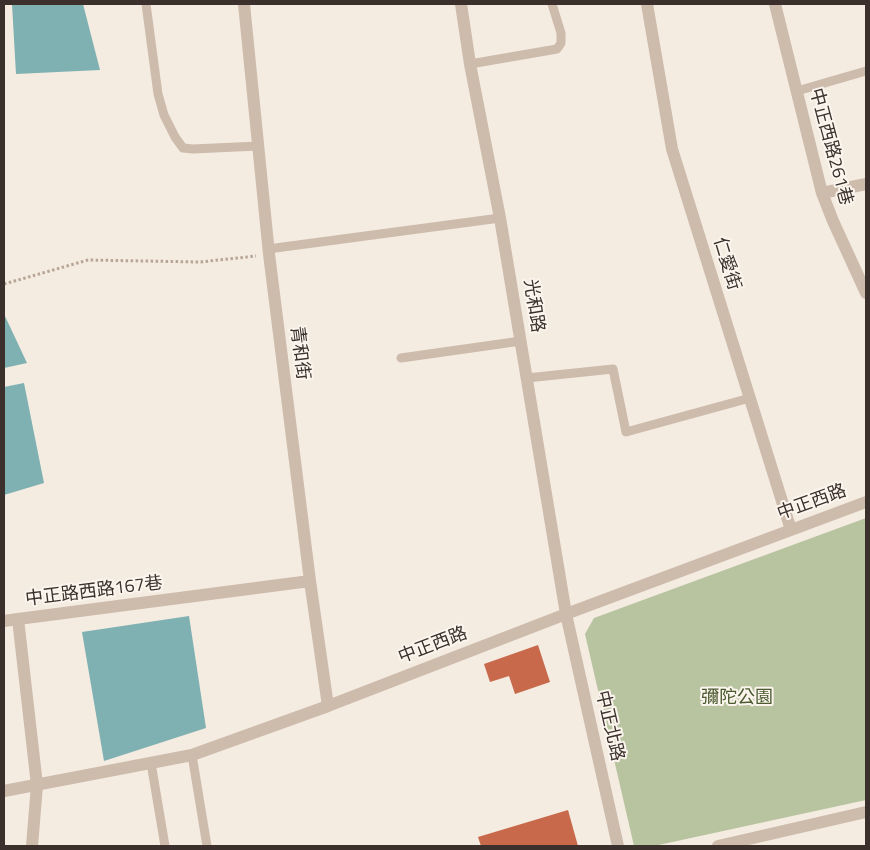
<!DOCTYPE html>
<meta charset="utf-8">
<style>
body{margin:0}
#map{position:relative;width:870px;height:850px;overflow:hidden;background:#f4ebe1;font-family:"Titillium Web",sans-serif}
canvas{display:block}
.frame{position:absolute;inset:0;border:5px solid #3b302b;pointer-events:none}
</style>
<div id="map">
<canvas width="870" height="850"></canvas>
<div class="frame"></div>
</div>
<script>
const ctx = document.querySelector('canvas').getContext('2d');
ctx.lineJoin = 'round';
function paint(path, color) {
  ctx.fillStyle = color;
  ctx.fill(path, 'evenodd');
}
function toPath(rows) {
  const path = new Path2D();
  for (const r of rows) {
    path.moveTo(r[0], r[1]);
    for (let i = 2; i < r.length; i += 2) path.lineTo(r[i], r[i + 1]);
  }
  return path;
}
function trace(path, color, width, dash) {
  ctx.strokeStyle = color;
  ctx.lineWidth = width;
  ctx.lineCap = dash ? 'butt' : 'round';
  ctx.setLineDash(dash || []);
  ctx.stroke(path);
}
function drawText(font, color, halo, rows, align = 'center') {
  ctx.font = font + ' "Titillium Web","Noto Sans TC",sans-serif';
  ctx.lineWidth = 4;
  ctx.setLineDash([]);
  ctx.textBaseline = 'middle';
  ctx.strokeStyle = halo;
  ctx.fillStyle = color;
  for (const [text, x, y, turn = 0] of rows) {
    ctx.save();
    ctx.translate(x, y);
    ctx.rotate((+turn || 0) * Math.PI / 180);
    ctx.textAlign = isNaN(turn) ? turn : align;
    if (halo) ctx.strokeText(text, 0, 0);
    ctx.fillText(text, 0, 0);
    ctx.restore();
  }
}
const green = toPath([
 [866,518,866,800,654,846,634,846,585,634,594,618]
]);
const water = toPath([
 [12,4,83,4,100,70,16,74],
 [4,314,27,363,4,368],
 [24,383,44,483,4,495,4,387],
 [189,616,206,728,104,761,82,632]
]);
const building = toPath([
 [538,645,550,682,515,694,509,676,490,682,484,664],
 [568,810,578,846,481,846,478,837]
]);
const path = toPath([
 [4,284,88,260,200,262,256,256]
]);
const lane = toPath([
 [146,4,158,94,164,115,175,137,183,148,193,149,258,146],
 [470,64,557,49,561,43,561,33,552,4],
 [797,91,866,71],
 [268,249,500,218],
 [401,358,521,341],
 [527,378,613,369,626,432,750,398],
 [192,755,207,846],
 [151,763,165,846]
]);
const street = toPath([
 [244,4,269,254,310,581,328,706],
 [461,4,470,64,500,218,566,614,618,846],
 [647,4,672,149,791,530],
 [775,4,822,193,833,221,866,293],
 [822,193,866,184],
 [4,621,18,619],
 [4,791,192,755,328,706,566,614,866,502],
 [32,846,37,785,18,619,310,581],
 [718,846,866,812]
]);
const streetNames = [
 ["中正西路261巷",830,147,75],
 ["仁愛街",726,264,73],
 ["光和路",533,306,81],
 ["青和街",299,353,83],
 ["中正西路",812,503,-20],
 ["中正路西路167巷",94,592,-7],
 ["中正西路",433,646,-21],
 ["中正北路",609,726,77]
];
const parkNames = [
 ["彌陀公園",737,699]
];
paint(green, '#b8c4a0');
paint(water, '#7fb0b2');
paint(building, '#c8694b');
trace(path, '#b9a596', 3, [2.5, 2.5]);
trace(lane, '#cdbbac', 9);
trace(street, '#cdbbac', 12);
drawText('18px', '#3b302b', '#fbf5ee', streetNames);
drawText('18px', '#4a5a2e', '#fbf5ee', parkNames);
</script>
